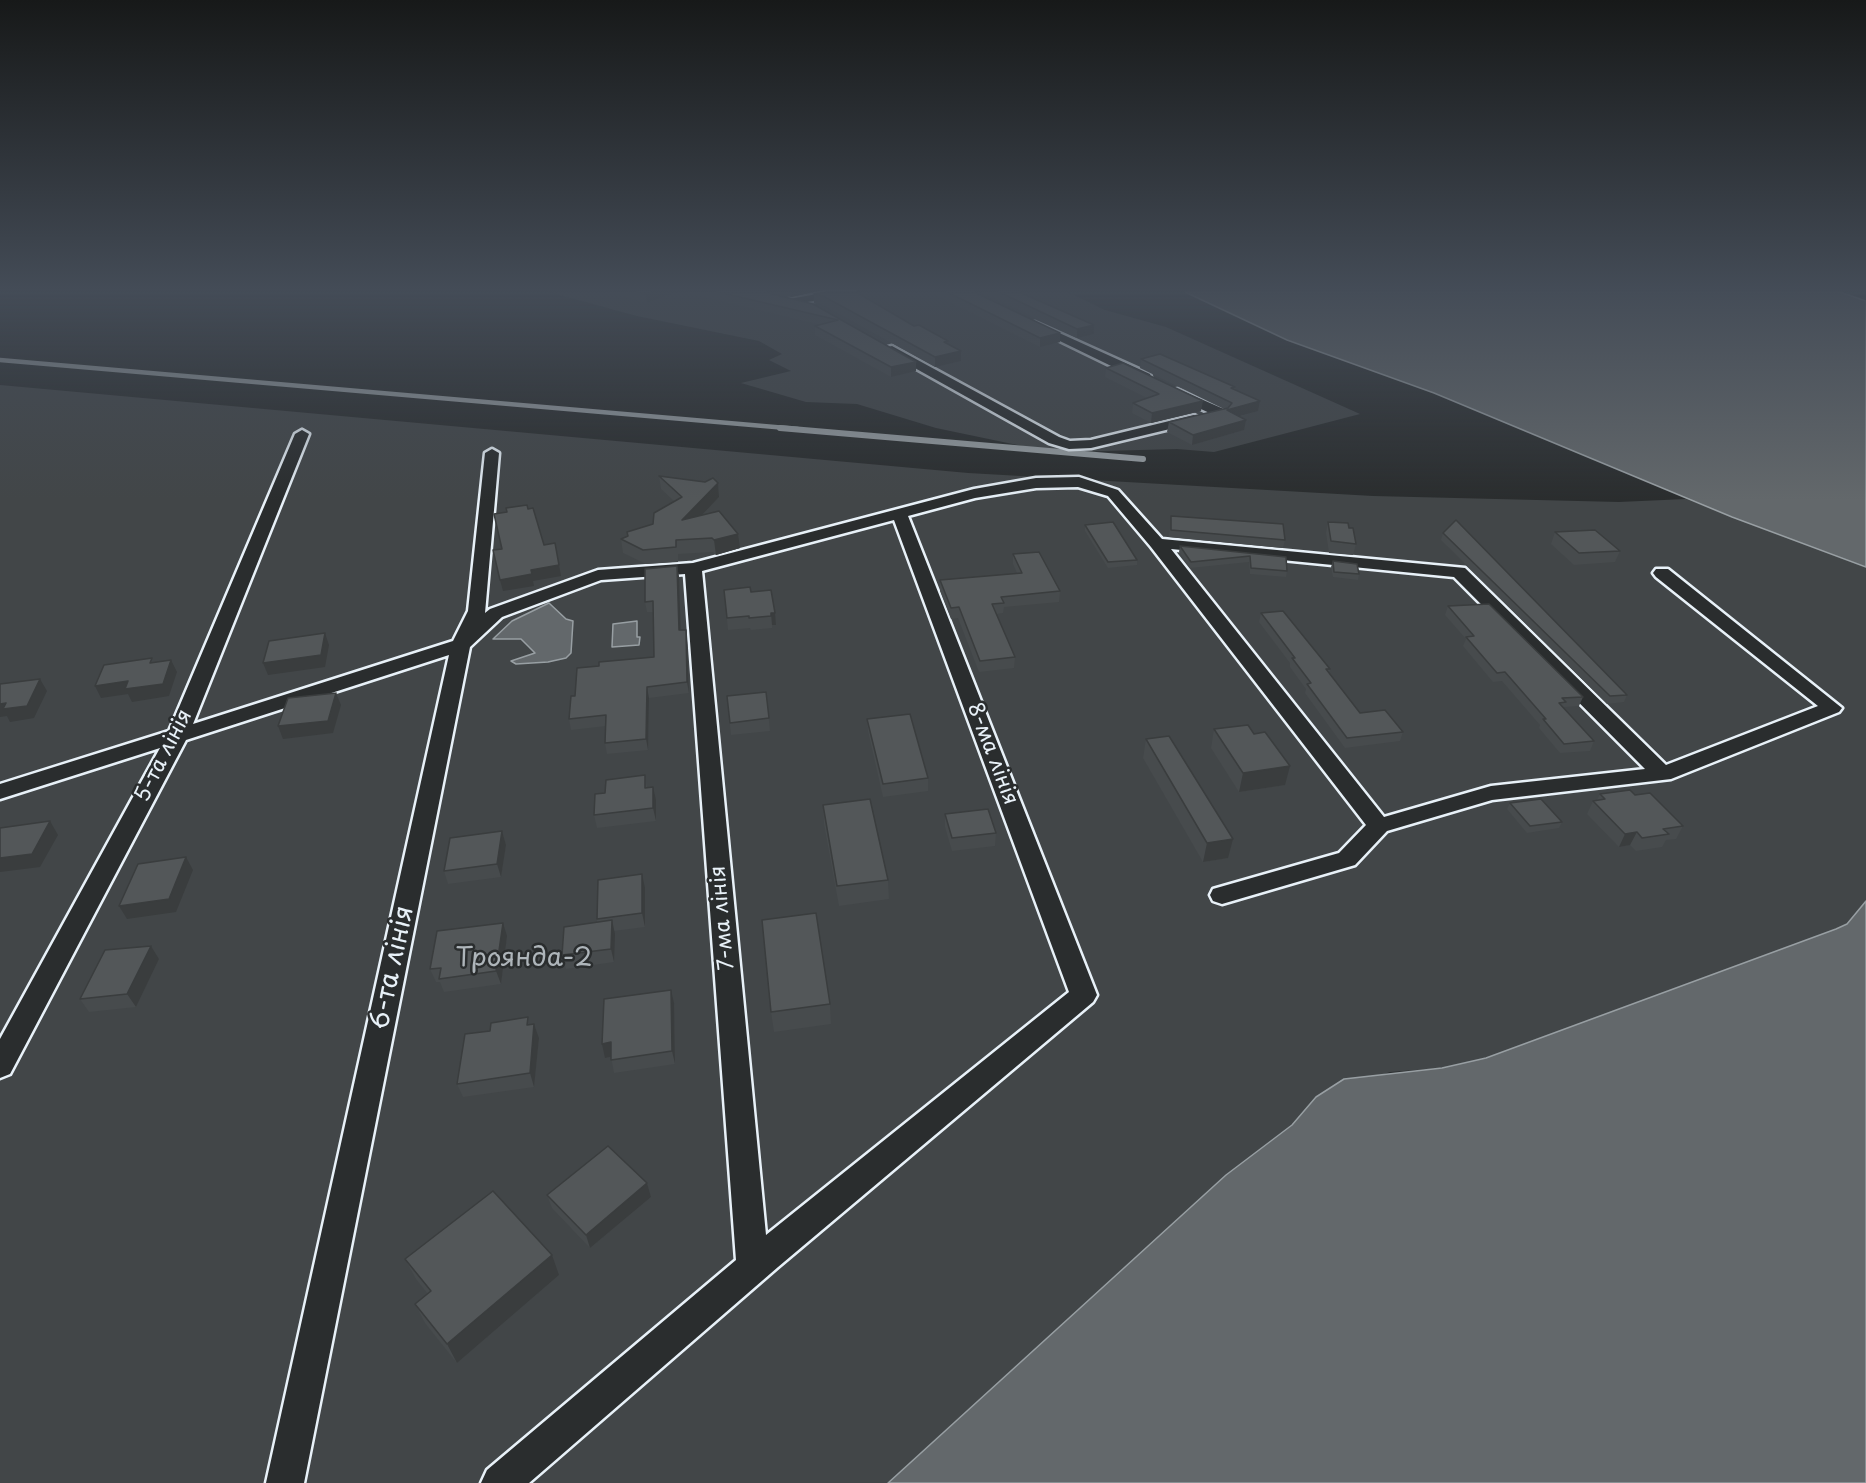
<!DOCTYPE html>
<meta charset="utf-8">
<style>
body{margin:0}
canvas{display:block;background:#2a2d2e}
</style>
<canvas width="1866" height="1483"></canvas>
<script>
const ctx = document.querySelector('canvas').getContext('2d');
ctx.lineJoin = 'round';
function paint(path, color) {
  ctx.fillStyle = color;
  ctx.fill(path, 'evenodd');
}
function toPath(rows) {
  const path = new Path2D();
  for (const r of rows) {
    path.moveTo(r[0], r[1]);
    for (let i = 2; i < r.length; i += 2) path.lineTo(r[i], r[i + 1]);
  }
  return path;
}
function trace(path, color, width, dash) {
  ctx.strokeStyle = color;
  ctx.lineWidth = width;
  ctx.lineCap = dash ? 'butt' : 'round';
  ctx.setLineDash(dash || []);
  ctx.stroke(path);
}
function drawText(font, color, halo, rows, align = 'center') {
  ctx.font = font + ' "Playpen Sans",sans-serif';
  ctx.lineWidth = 5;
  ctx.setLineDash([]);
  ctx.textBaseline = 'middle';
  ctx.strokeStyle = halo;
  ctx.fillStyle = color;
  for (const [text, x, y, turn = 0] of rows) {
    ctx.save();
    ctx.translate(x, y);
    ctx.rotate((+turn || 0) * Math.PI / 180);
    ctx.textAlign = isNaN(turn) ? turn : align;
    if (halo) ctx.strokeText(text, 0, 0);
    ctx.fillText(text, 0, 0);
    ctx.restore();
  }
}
const green = toPath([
 [549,292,1067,292,1105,310,1166,327,1360,414,1214,452,1177,449,1066,452,1027,447,936,428,857,404,806,402,741,383,791,371,769,360,782,354,759,341,637,316],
 [0,385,968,473,1373,496,1619,502,1686,499,1866,567,1866,901,1847,924,1836,929,1486,1058,1442,1068,1390,1072,1316,1097,1292,1125,1226,1175,888,1483,0,1483]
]);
const water = toPath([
 [1185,292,1840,292,1866,301,1866,567,1732,517,1434,393,1287,340,1185,292],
 [549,603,566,619,573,621,571,653,566,658,548,662,516,664,511,661,535,653,521,639,493,639,512,621,549,603],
 [637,621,637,637,640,637,639,645,612,647,613,624,637,621],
 [1866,901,1866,1483,888,1483,1226,1175,1292,1125,1316,1097,1344,1079,1442,1068,1486,1058,1836,929,1847,924,1866,901]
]);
const streamFar1 = toPath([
 [0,360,798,429]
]);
const stream = toPath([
 [780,428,1143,459]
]);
const minor = toPath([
 [828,292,854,292,849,295,789,305,783,302,789,299,828,292],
 [1035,322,1150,374,1151,377,1150,380,1140,380,1031,327,1031,323,1035,322],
 [892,346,1059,437,1070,441,1091,440,1194,415,1201,419,1199,422,1091,448,1069,449,1049,443,888,353,888,347,892,346],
 [1178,389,1226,410,1228,413,1226,416,1216,416,1173,396,1171,393,1173,390,1178,389],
 [302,430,309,434,193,724,453,641,468,611,485,453,492,449,499,453,485,613,490,609,598,570,693,563,974,489,1036,478,1079,477,1118,490,1162,539,1465,568,1666,765,1818,706,1656,577,1653,573,1656,569,1668,569,1842,708,1839,712,1671,779,1492,800,1387,831,1355,865,1222,904,1213,901,1210,895,1213,889,1339,853,1366,825,1151,547,1108,496,1078,487,1036,488,975,498,908,516,1097,995,1093,1002,778,1267,529,1483,481,1483,487,1470,736,1260,685,574,601,580,502,617,470,647,304,1483,266,1483,449,655,186,740,10,1074,0,1078,0,1039,160,748,0,799,0,784,169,731,295,434,302,430],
 [894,520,1069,992,766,1235,702,571,894,520],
 [1171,549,1454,577,1645,769,1491,786,1384,817,1171,549]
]);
const wall = toPath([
 [608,292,676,292,647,303],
 [683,292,764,292,813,304,916,362,916,371,891,377,815,335,815,326,821,325],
 [771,292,814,292,791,297],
 [826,292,914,326,961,361,935,367,823,305,814,303,814,294],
 [930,292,974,292,1060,333,1060,342,1040,347],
 [981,292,1019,292,1094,334,1077,338],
 [1141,359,1235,387,1235,390,1260,401,1258,411,1239,417,1244,430,1192,445,1167,432,1169,422,1224,409,1140,368],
 [1106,368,1201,411,1151,423,1132,413,1133,403,1147,398,1105,377],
 [659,476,718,483,719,497,702,515,740,548,716,555,713,552,678,554,678,562,646,564,623,553,621,539,653,524,674,501,661,489],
 [1171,516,1285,540,1283,548,1169,537],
 [1328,522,1349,528,1356,544,1353,555,1329,553,1326,533],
 [1085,525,1137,560,1137,565,1108,568,1085,531],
 [1555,532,1620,551,1615,562,1574,565,1551,544],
 [1443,533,1627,695,1624,702,1607,704,1441,540],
 [1180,546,1286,557,1287,571,1286,577,1250,574,1249,562,1190,568,1179,552],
 [1013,554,1060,591,1059,602,1004,607,1003,613,996,614,1015,657,1014,668,979,672,958,618,951,619,940,591,940,580,1017,573,1013,564],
 [1333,561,1359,574,1358,580,1333,577,1331,567],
 [677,566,679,577,680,630,687,640,689,693,649,698,648,750,607,754,605,743,606,726,571,730,569,719,575,696,599,666,654,657,653,612,647,612,645,602],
 [724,590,751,592,771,590,776,625,772,625,772,628,751,630,750,628,728,630],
 [1448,606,1583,697,1579,706,1564,707,1564,708,1594,741,1590,751,1560,753,1539,728,1540,725,1502,681,1493,682,1463,646,1466,639,1445,615],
 [1261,613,1330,669,1329,673,1360,713,1403,732,1400,741,1345,748,1305,693,1306,689,1290,667,1290,663,1259,622],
 [766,692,770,731,731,735,727,696],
 [867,719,928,778,928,791,883,797,868,731],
 [1214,729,1285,785,1239,792,1211,748],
 [1146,739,1228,858,1203,862,1143,758],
 [645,775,647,788,656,800,656,821,597,828,594,815,605,793],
 [1600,794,1635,795,1683,826,1676,839,1666,840,1662,847,1636,851,1630,845,1619,847,1587,814,1593,801,1597,800],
 [1510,803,1562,822,1559,828,1527,833,1507,809],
 [823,805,888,880,889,899,839,906,824,824],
 [945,814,996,833,995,846,952,851,945,827],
 [502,831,506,845,501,877,448,884,444,871],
 [645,888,645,927,614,931,614,962,566,969,562,955,597,922,597,919],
 [507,936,501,984,444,992,440,982,436,982,430,969],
 [151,946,159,959,136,1007,89,1012,80,999],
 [674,1003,675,1064,614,1073,611,1057,605,1058],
 [830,1004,831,1024,774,1032,771,1012],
 [534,1024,539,1038,534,1087,463,1097,457,1084,530,1025],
 [647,1183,651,1197,590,1248,552,1208,547,1195],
 [405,1259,559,1275,457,1363,425,1323,415,1304,428,1294,416,1279]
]);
const shadedWall = toPath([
 [651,292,676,292,647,303,646,294],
 [791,292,814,292,791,297],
 [1094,325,1094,334,1077,338,1077,329],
 [1060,333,1060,342,1040,347,1040,338],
 [961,351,961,361,935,367,935,357],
 [916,362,916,371,891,377,891,367],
 [1203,401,1201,411,1151,423,1152,413],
 [1260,401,1258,411,1225,420,1227,410],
 [1246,420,1244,430,1192,445,1193,435],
 [718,483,719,497,684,534,682,520],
 [738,534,740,548,716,555,714,540],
 [555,543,561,576,533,581,534,586,503,591,500,580,531,570],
 [677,566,679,577,681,641,679,630],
 [771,613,775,613,776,625,772,625],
 [686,630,687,640,689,693,687,682],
 [325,633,329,645,325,667,268,675,263,663],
 [171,660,177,672,169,696,132,702,128,694,101,698,95,686],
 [40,679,47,691,34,718,10,722,7,716,0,717,0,704,6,703],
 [647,687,649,698,648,750,646,739],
 [336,693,341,705,333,733,283,739,278,726],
 [1290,766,1285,785,1239,792,1243,773],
 [653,787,656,800,656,821,653,808],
 [50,821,58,835,40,867,0,872,0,858],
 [502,831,506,845,501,877,497,864],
 [1637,832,1630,845,1619,847,1625,834],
 [1233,839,1228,858,1203,862,1207,843],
 [186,857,193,870,176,912,127,919,119,906],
 [642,874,645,888,645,927,642,913],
 [612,920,615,934,614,962,611,949],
 [503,923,507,936,501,984,496,971],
 [151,946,159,959,136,1007,127,994],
 [671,990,674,1003,675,1064,672,1051],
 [534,1024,539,1038,534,1087,530,1073],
 [611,1042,615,1056,605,1058,602,1044],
 [647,1183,651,1197,590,1248,586,1235],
 [552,1255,559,1275,457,1363,447,1344]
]);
const building = toPath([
 [638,292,651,292,646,294,638,292],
 [718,292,764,292,813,304,916,362,891,367,815,326,838,320,718,292],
 [826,292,856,292,914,326,919,325,948,341,944,342,961,351,935,357,823,296,814,294,826,292],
 [947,292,974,292,1060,333,1040,338,947,292],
 [999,292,1019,292,1094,325,1077,329,999,292],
 [1160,354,1235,387,1231,388,1260,401,1227,410,1246,420,1193,435,1169,422,1228,408,1232,403,1141,359,1160,354],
 [1123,363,1203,401,1152,413,1133,403,1159,394,1106,368,1123,363],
 [659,476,705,482,713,478,718,483,682,520,719,511,738,534,714,540,712,538,676,540,676,547,643,550,621,539,628,536,627,532,653,524,654,513,682,497,659,476],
 [527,505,528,509,533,508,544,545,555,543,559,565,531,570,532,574,500,580,493,550,502,549,494,514,507,512,506,508,527,505],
 [1171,516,1283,524,1285,540,1171,530,1171,516],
 [1456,520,1627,695,1610,696,1443,533,1456,520],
 [1113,522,1137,560,1108,562,1085,525,1113,522],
 [1328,522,1348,523,1349,528,1353,528,1356,544,1331,541,1328,522],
 [1595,530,1620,551,1579,553,1555,532,1595,530],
 [1180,546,1286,557,1287,571,1251,568,1250,556,1191,562,1180,546],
 [1039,552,1060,591,1001,597,1004,603,992,604,1015,657,980,661,959,607,951,608,940,580,1022,573,1013,554,1039,552],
 [1333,561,1357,564,1359,574,1334,572,1333,561],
 [677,566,679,630,686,630,687,682,647,687,646,739,605,743,606,715,569,719,571,696,575,696,577,668,599,666,599,662,654,657,653,601,645,602,645,569,677,566],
 [750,587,751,592,771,590,775,613,771,613,771,616,749,618,749,616,727,618,724,590,750,587],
 [1489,604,1583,697,1562,698,1566,702,1559,703,1594,741,1564,744,1543,719,1546,719,1505,672,1497,673,1466,637,1474,636,1448,606,1489,604],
 [1283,611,1330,669,1326,669,1360,713,1385,710,1403,732,1347,738,1307,684,1311,683,1292,658,1295,658,1261,613,1283,611],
 [325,633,321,655,263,663,269,641,325,633],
 [152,658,150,663,171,660,163,684,125,689,128,681,95,686,104,665,152,658],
 [40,679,27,706,3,709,6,703,0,704,0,684,40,679],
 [766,692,769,718,730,723,727,696,766,692],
 [336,693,328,721,278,726,288,698,336,693],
 [910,714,928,778,883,784,867,719,910,714],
 [1248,725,1254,734,1265,732,1290,766,1243,773,1214,729,1248,725],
 [1169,736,1233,839,1207,843,1146,739,1169,736],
 [645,775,645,788,653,787,653,808,594,815,595,794,605,793,606,780,645,775],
 [1630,790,1635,795,1650,793,1683,826,1663,829,1669,834,1642,838,1637,832,1625,834,1593,801,1605,799,1600,794,1630,790],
 [870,799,888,880,837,886,823,805,870,799],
 [1541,799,1562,822,1530,826,1510,803,1541,799],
 [988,809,996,833,952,838,945,814,988,809],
 [50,821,32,854,0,858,0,828,50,821],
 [502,831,497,864,444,871,450,838,502,831],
 [186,857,169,899,119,906,138,864,186,857],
 [642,874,642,913,597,919,598,880,642,874],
 [816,913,830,1004,771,1012,762,920,816,913],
 [612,920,611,949,562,955,564,927,612,920],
 [503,923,496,971,439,979,441,968,430,969,437,931,503,923],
 [151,946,127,994,80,999,105,950,151,946],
 [671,990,672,1051,611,1060,611,1042,602,1044,604,999,671,990],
 [528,1017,527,1025,534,1024,530,1073,457,1084,465,1034,490,1031,491,1023,528,1017],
 [608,1146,647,1183,586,1235,547,1195,608,1146],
 [493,1191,552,1255,447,1344,415,1304,431,1291,405,1259,493,1191]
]);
const streetNames = [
 ["8-ма лінія",992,754,69],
 ["5-та лінія",164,756,-63],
 ["7-ма лінія",723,918,-95]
];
const nearParknames = [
 ["Троянда-2",524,959]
];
const nearStreetnames = [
 ["6-та лінія",393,968,-78]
];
paint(green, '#424648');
paint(water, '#63686b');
trace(water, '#989fa3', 1.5);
trace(streamFar1, '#989fa3', 4.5);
trace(stream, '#989fa3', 6);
trace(minor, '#e8f1f8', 5);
paint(minor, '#2a2d2e');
paint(wall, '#474b4d');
paint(shadedWall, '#3a3d3e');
paint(building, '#535759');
trace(building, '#3a3d3e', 1.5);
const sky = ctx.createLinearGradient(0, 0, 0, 500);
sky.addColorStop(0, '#171919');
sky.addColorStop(0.58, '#444c57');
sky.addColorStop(1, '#444c5700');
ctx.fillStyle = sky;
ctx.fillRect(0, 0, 1866, 500);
drawText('21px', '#e8f1f8', '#2a2d2e', streetNames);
drawText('26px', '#aeb5ba', '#2a2d2e', nearParknames);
drawText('26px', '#e8f1f8', '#2a2d2e', nearStreetnames);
</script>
